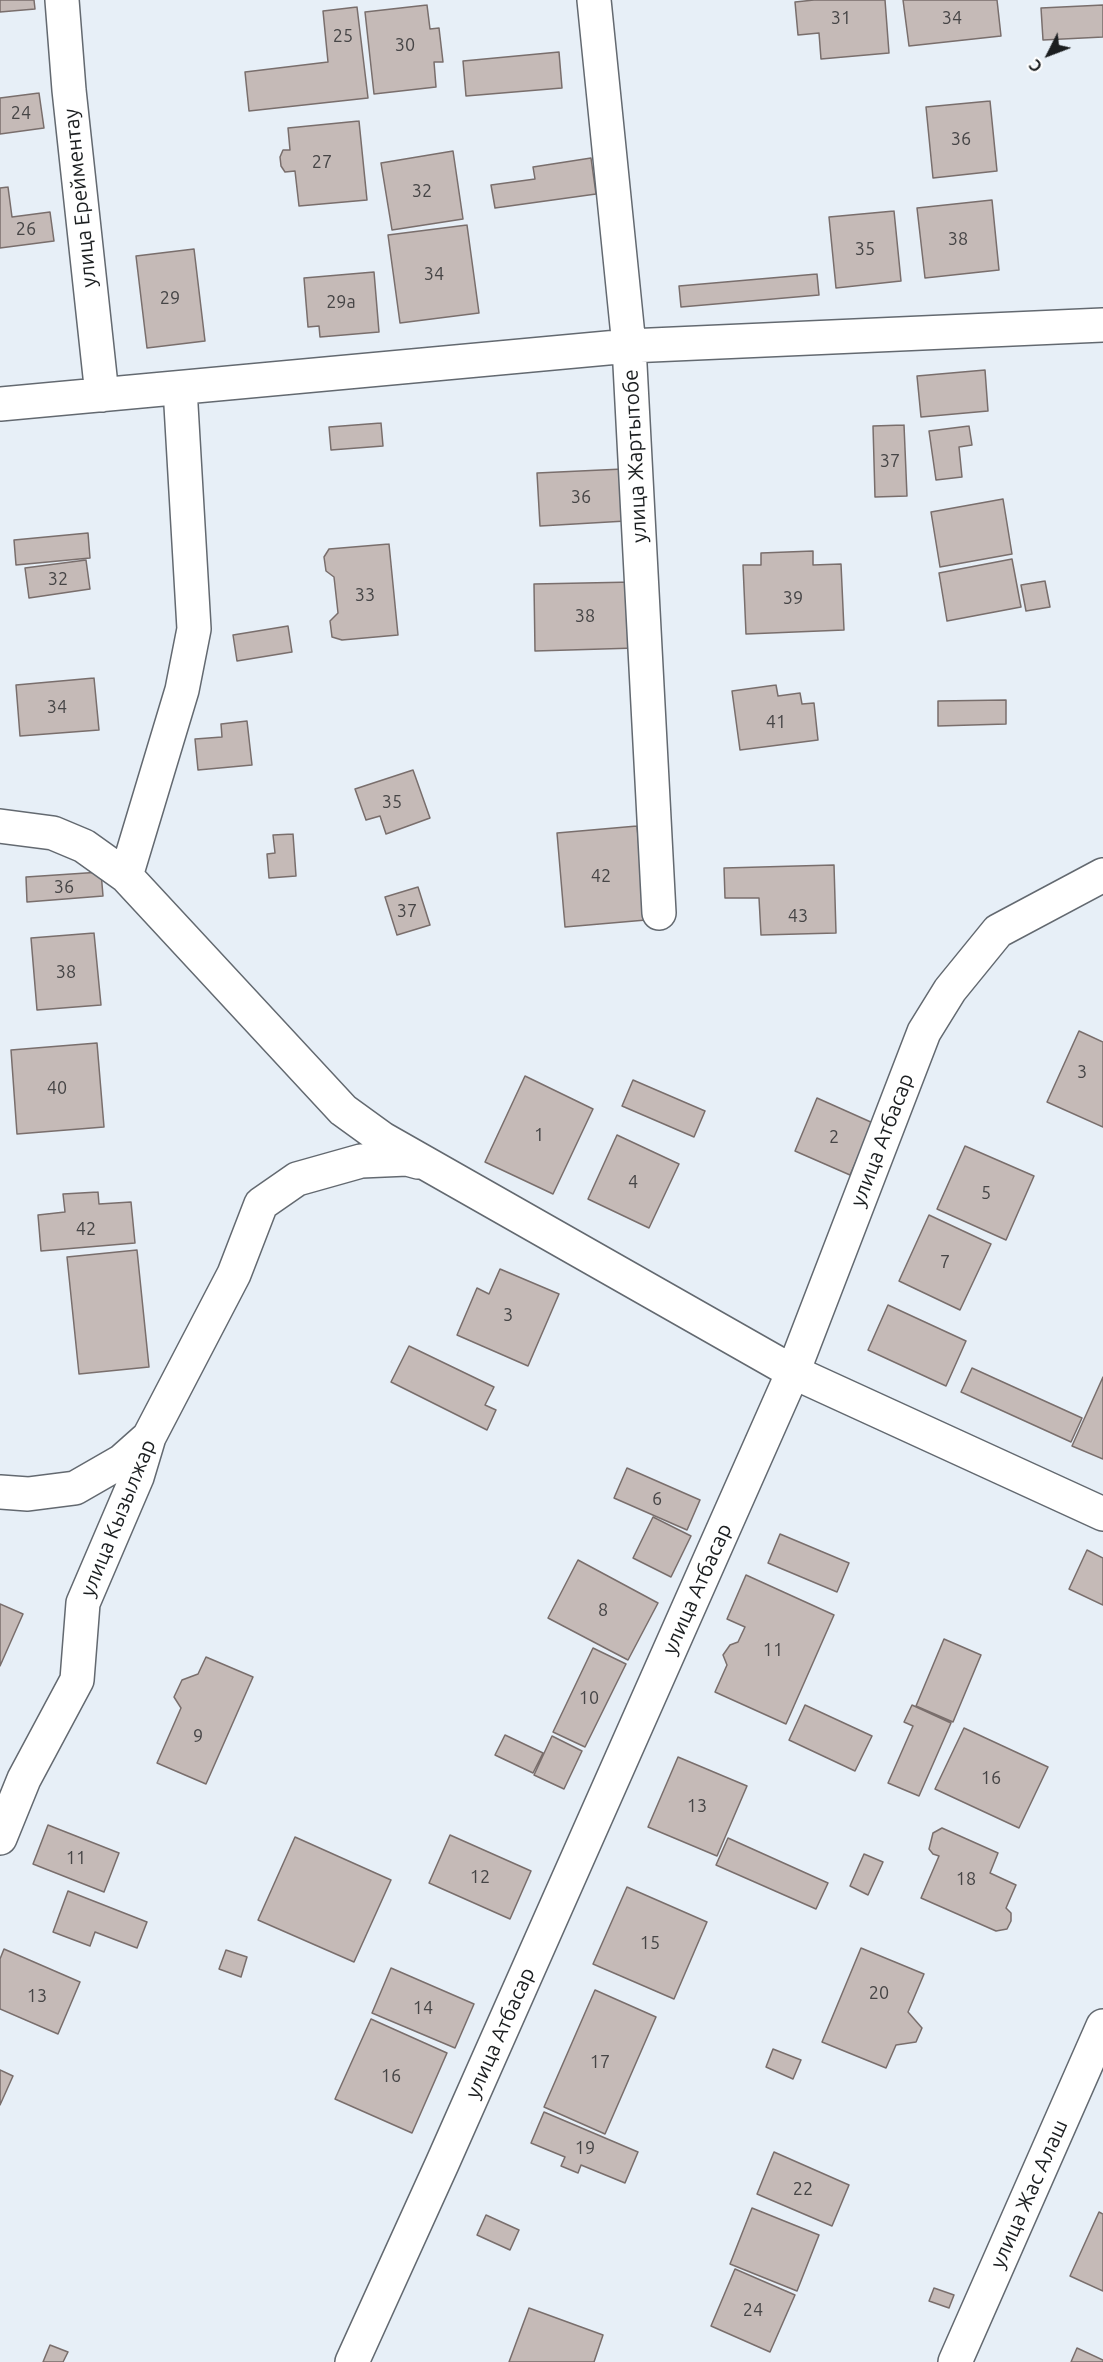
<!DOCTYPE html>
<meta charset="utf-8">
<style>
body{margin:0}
#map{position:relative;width:1103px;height:2362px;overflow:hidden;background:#e7eff7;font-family:Ubuntu,sans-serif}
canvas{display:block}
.north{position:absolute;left:1019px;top:24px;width:60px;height:60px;-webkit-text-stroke:4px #fff;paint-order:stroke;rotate:228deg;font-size:16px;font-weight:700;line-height:24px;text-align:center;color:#1b1e20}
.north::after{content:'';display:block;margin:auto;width:21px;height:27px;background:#1b1e20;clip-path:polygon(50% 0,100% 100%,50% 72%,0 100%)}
</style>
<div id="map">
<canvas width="1103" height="2362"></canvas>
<div class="north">С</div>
</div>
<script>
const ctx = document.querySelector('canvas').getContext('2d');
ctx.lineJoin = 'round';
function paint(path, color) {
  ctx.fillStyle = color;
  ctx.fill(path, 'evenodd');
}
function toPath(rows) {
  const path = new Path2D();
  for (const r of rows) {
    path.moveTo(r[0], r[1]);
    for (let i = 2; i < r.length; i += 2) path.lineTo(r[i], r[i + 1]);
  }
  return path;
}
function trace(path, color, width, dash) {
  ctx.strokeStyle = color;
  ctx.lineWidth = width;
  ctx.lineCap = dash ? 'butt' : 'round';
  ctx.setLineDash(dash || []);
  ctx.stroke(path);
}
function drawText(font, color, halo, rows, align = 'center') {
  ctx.font = font + ' Ubuntu,sans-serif';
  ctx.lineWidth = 4.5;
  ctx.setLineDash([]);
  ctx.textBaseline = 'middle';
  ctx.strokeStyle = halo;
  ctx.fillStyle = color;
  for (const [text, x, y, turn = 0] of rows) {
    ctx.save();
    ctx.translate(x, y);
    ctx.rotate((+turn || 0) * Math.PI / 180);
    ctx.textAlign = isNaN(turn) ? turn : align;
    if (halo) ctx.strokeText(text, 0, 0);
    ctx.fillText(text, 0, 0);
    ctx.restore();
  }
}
const building = toPath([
 [0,0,34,0,35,9,0,12,0,0],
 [814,0,885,0,889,53,821,59,819,33,798,35,795,2,814,0],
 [903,0,997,0,1001,36,909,46,903,0],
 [427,5,430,29,439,28,443,62,434,62,436,87,374,94,365,12,427,5],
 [1103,5,1103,37,1043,40,1041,8,1103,5],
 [357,7,368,98,249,111,245,72,328,62,323,11,357,7],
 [559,52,562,88,466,96,463,61,559,52],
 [39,93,44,128,0,134,0,98,39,93],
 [990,101,997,171,933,178,926,107,990,101],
 [359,121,367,200,299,206,295,171,285,172,281,166,280,157,283,150,290,150,288,128,359,121],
 [453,151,463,219,392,230,381,163,453,151],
 [591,158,596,194,495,208,491,185,535,179,533,167,591,158],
 [8,187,12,217,50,212,54,241,0,248,0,188,8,187],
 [992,200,999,270,925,278,917,208,992,200],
 [894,211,901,281,836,288,829,217,894,211],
 [467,225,479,313,400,323,388,235,467,225],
 [194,249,205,341,147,348,136,256,194,249],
 [374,272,379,332,320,337,319,326,308,327,304,278,374,272],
 [817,274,819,295,681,307,679,286,817,274],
 [985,370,988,411,921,417,917,376,985,370],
 [381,423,383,446,331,450,329,427,381,423],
 [904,425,907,496,875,497,873,426,904,425],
 [969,426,972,445,959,447,962,477,936,480,929,431,969,426],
 [623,469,626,521,540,526,537,473,623,469],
 [1003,499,1012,554,940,567,931,512,1003,499],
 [88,533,90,558,16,565,14,540,88,533],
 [389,544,398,635,342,640,332,637,330,621,338,613,334,577,326,571,324,557,329,549,389,544],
 [813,551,813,565,841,564,844,630,746,634,743,565,761,565,761,553,813,551],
 [1012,559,1021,607,947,621,939,573,1012,559],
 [86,560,90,589,29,598,25,568,86,560],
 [1045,581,1050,607,1026,611,1021,585,1045,581],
 [634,582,636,648,535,651,534,584,634,582],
 [288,626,292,652,237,661,233,635,288,626],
 [94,678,99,730,20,736,16,685,94,678],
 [776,685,778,696,800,693,802,704,814,703,818,740,740,750,732,691,776,685],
 [1006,700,1006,724,938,726,938,701,1006,700],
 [247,721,252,765,198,770,195,739,222,737,221,724,247,721],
 [413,770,430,818,386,834,380,816,366,820,355,789,413,770],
 [637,826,646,920,565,927,557,833,637,826],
 [293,834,296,876,269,878,267,854,275,853,273,835,293,834],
 [834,865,836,933,761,935,759,898,725,898,724,868,834,865],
 [101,872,103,896,27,902,26,877,101,872],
 [418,887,430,925,397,935,385,897,418,887],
 [94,933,101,1005,37,1010,31,938,94,933],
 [1079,1031,1103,1042,1103,1127,1047,1102,1079,1031],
 [97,1043,104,1127,17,1134,11,1050,97,1043],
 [525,1076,593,1109,553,1194,485,1162,525,1076],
 [633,1080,705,1111,694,1137,622,1106,633,1080],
 [817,1098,873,1123,850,1175,795,1151,817,1098],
 [617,1135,679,1164,649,1228,588,1199,617,1135],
 [965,1146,1034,1176,1006,1240,937,1209,965,1146],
 [98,1192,99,1204,131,1202,135,1243,41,1251,38,1215,65,1212,63,1194,98,1192],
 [929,1215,991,1244,960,1310,899,1281,929,1215],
 [137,1250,149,1367,79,1374,67,1257,137,1250],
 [500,1269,559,1294,528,1366,457,1335,477,1288,489,1294,500,1269],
 [888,1305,966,1341,946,1386,868,1350,888,1305],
 [409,1346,494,1387,485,1405,496,1410,487,1430,391,1382,409,1346],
 [972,1368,1082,1418,1071,1442,961,1392,972,1368],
 [1103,1377,1103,1459,1072,1446,1103,1377],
 [627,1468,700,1500,687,1530,614,1498,627,1468],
 [653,1517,691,1536,671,1577,633,1558,653,1517],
 [780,1534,849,1563,837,1592,768,1563,780,1534],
 [1087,1550,1103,1558,1103,1605,1069,1589,1087,1550],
 [578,1560,658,1603,628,1660,548,1618,578,1560],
 [746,1575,834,1615,786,1724,715,1692,727,1665,723,1655,730,1645,738,1642,745,1627,727,1619,746,1575],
 [0,1604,23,1614,0,1666,0,1604],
 [944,1639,981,1655,953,1722,916,1706,944,1639],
 [593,1648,626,1664,585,1747,553,1732,593,1648],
 [206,1657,253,1677,206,1784,157,1763,181,1708,174,1697,182,1680,198,1674,206,1657],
 [805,1705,872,1736,855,1771,789,1740,805,1705],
 [912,1705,951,1723,919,1796,888,1783,913,1726,904,1722,912,1705],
 [964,1728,1048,1767,1019,1828,935,1789,964,1728],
 [505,1735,543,1753,533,1773,495,1755,505,1735],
 [552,1736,582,1751,564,1789,534,1775,552,1736],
 [678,1757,747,1786,717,1856,648,1827,678,1757],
 [48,1825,119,1853,104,1892,33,1864,48,1825],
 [942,1828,998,1853,990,1873,1016,1885,1006,1908,1011,1913,1011,1921,1007,1929,996,1931,921,1898,939,1856,933,1854,929,1849,933,1833,942,1828],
 [450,1835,531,1871,510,1919,429,1883,450,1835],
 [295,1837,391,1880,354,1962,258,1920,295,1837],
 [728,1838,828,1883,816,1909,716,1865,728,1838],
 [864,1854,883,1862,868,1895,850,1886,864,1854],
 [627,1887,707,1922,674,1999,593,1964,627,1887],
 [68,1891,147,1922,137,1948,95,1932,90,1946,53,1932,68,1891],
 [861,1948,924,1974,908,2012,922,2028,916,2042,896,2045,886,2068,822,2042,861,1948],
 [4,1949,80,1982,58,2034,0,2009,0,1959,4,1949],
 [226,1950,247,1957,241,1977,219,1969,226,1950],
 [391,1968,474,2004,455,2048,372,2013,391,1968],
 [595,1990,656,2017,605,2134,544,2107,595,1990],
 [371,2019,447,2053,412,2133,335,2099,371,2019],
 [773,2049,801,2060,793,2079,766,2067,773,2049],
 [0,2070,13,2076,0,2105,0,2070],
 [544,2112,638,2152,625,2183,581,2165,578,2173,561,2166,565,2157,531,2143,544,2112],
 [774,2152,849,2185,832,2226,757,2194,774,2152],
 [752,2208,819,2235,797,2291,730,2264,752,2208],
 [1099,2212,1103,2214,1103,2291,1070,2276,1099,2212],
 [486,2215,519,2230,510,2250,477,2235,486,2215],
 [735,2269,795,2295,770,2352,711,2326,735,2269],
 [934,2288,954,2295,949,2308,929,2301,934,2288],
 [529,2308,603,2335,594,2362,509,2362,529,2308],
 [50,2345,68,2352,63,2362,43,2362,50,2345],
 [1077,2348,1103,2360,1103,2362,1071,2362,1077,2348]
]);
const minor = toPath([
 [62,0,69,90,102,395],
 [594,0,629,346,659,913],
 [0,404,629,346,1103,325],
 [0,826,53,833,84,846,126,876,343,1110,383,1139,793,1372,1103,1514],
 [126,876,182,690,194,629,180,388],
 [0,1492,28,1494,75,1488,122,1461,149,1437],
 [0,1838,24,1779,77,1680,83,1603,137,1477,149,1437,234,1274,261,1204,297,1179,361,1161,407,1159,418,1162],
 [352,2362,442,2164,793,1372,924,1032,950,990,998,931,1103,875],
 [955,2362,1103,2026]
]);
const numberNames = [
 ["31",841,18],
 ["34",952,18],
 ["25",343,36],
 ["30",405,45],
 ["24",21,113],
 ["36",961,139],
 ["27",322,162],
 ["32",422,191],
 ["26",26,229],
 ["38",958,239],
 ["35",865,249],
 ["34",434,274],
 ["29",170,298],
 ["29а",341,302],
 ["37",890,461],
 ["36",581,497],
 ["32",58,579],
 ["33",365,595],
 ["39",793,598],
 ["38",585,616],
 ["34",57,707],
 ["41",776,722],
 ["35",392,802],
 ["42",601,876],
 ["36",64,887],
 ["37",407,911],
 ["43",798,916],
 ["38",66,972],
 ["3",1082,1072],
 ["40",57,1088],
 ["1",539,1135],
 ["2",834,1137],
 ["4",633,1182],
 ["5",986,1193],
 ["42",86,1229],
 ["7",945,1262],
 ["3",508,1315],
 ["6",657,1499],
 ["8",603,1610],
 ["11",773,1650],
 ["10",589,1698],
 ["9",198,1736],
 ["16",991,1778],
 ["13",697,1806],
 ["11",76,1858],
 ["12",480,1877],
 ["18",966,1879],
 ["15",650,1943],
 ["20",879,1993],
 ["13",37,1996],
 ["14",423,2008],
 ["17",600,2062],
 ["16",391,2076],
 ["19",585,2148],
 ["22",803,2189],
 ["24",753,2310]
];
const streetNames = [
 ["улица Ерейментау",80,198,-96],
 ["улица Жартытобе",635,456,-93],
 ["улица Атбасар",882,1140,-69],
 ["улица Кызылжар",118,1518,-68],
 ["улица Атбасар",697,1589,-66],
 ["улица Атбасар",500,2033,-66],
 ["улица Жас Алаш",1029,2194,-66]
];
paint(building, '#c5bab7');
trace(building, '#796e6c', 1.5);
trace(minor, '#636970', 36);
trace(minor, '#fff', 33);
drawText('18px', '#464546', null, numberNames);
drawText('21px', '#1b1e20', '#fff', streetNames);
</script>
